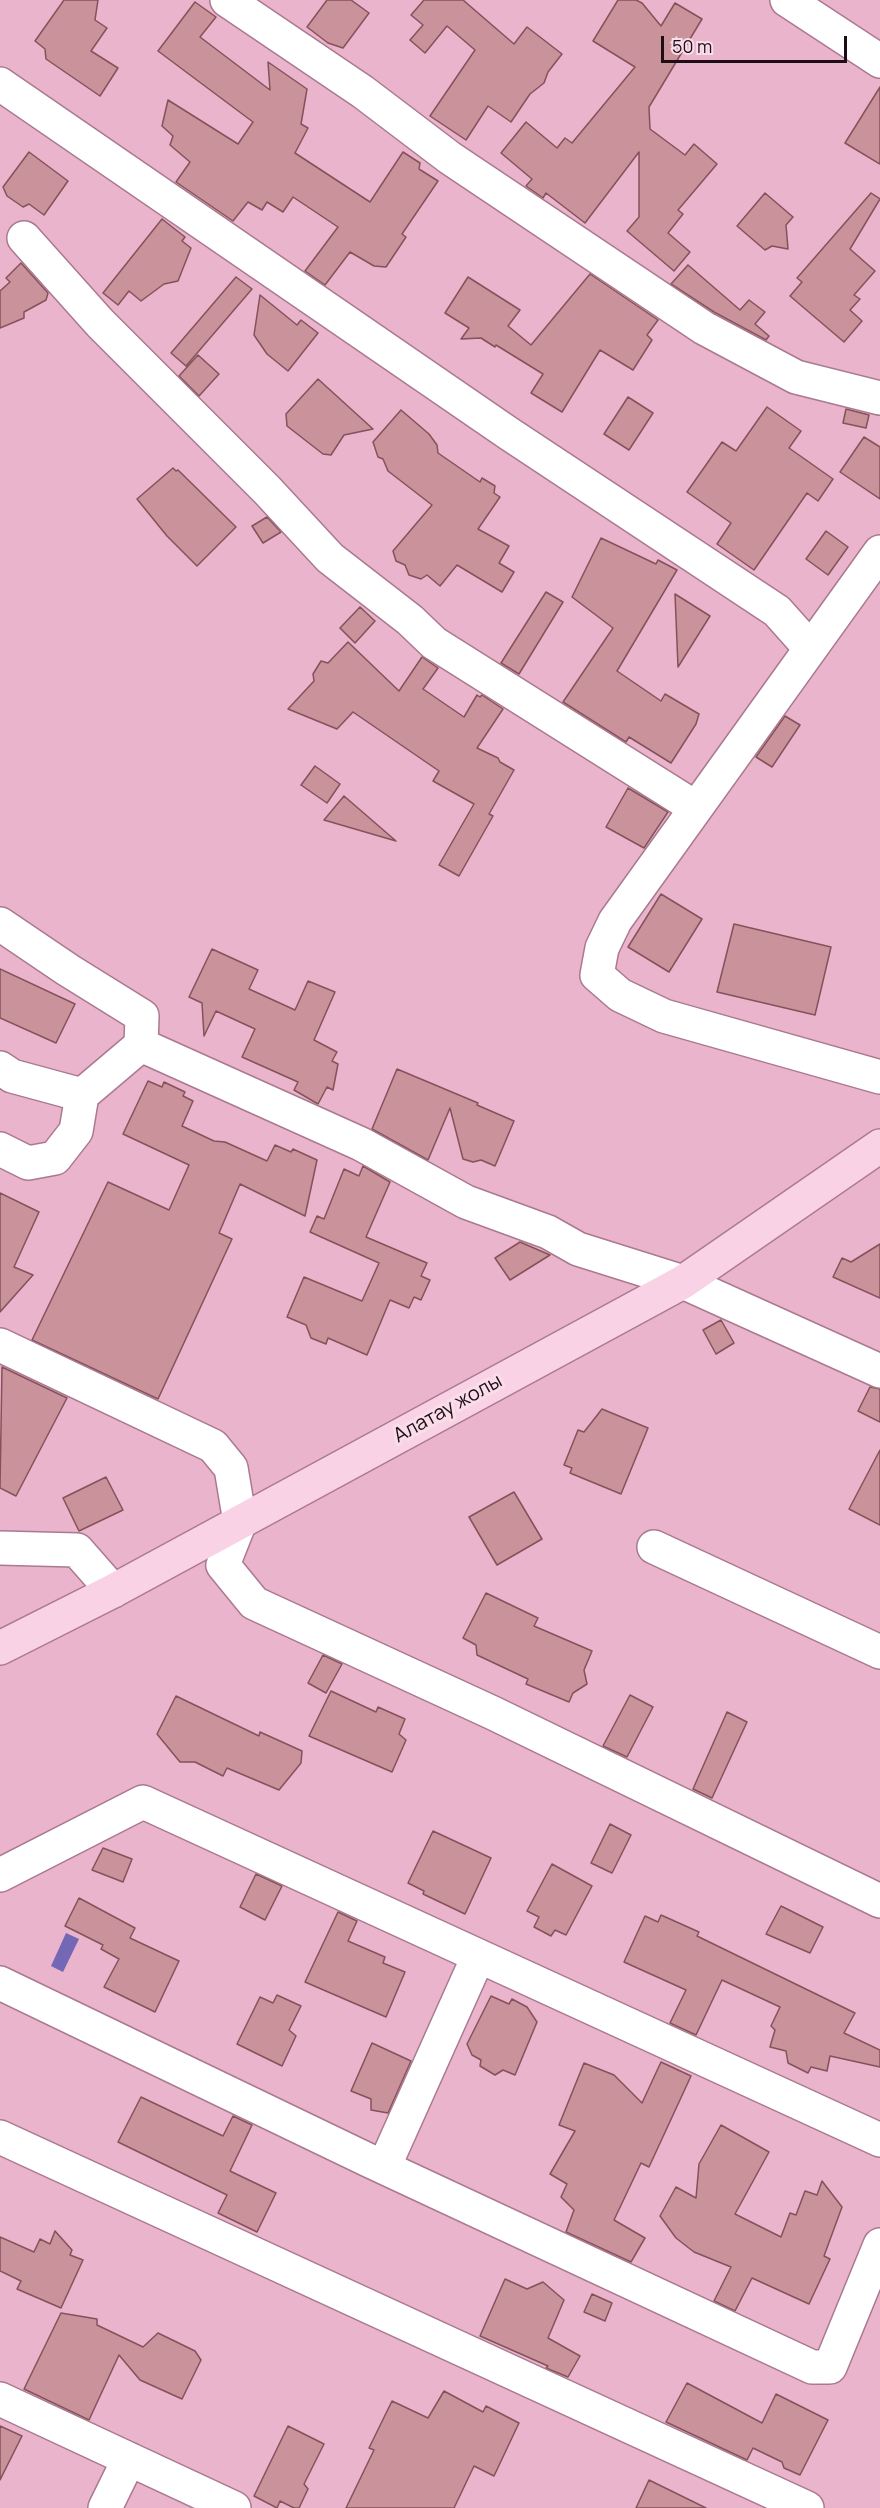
<!DOCTYPE html>
<meta charset="utf-8">
<style>
body{margin:0}
#map{position:relative;width:880px;height:2508px;overflow:hidden;background:#e9b4cc;font-family:Manrope,sans-serif}
canvas{display:block}
.scale{position:absolute;left:661px;top:36px;width:186px;height:27px;box-sizing:border-box;border:3px solid #1f0d16;border-top:0;padding-left:8px;font-size:18px;line-height:21px;white-space:nowrap;color:#1f0d16;-webkit-text-stroke:4px #f9deea;paint-order:stroke}
</style>
<div id="map">
<canvas width="880" height="2508"></canvas>
<div class="scale">50 m</div>
</div>
<script>
const ctx = document.querySelector('canvas').getContext('2d');
ctx.lineJoin = 'round';
function paint(path, color) {
  ctx.fillStyle = color;
  ctx.fill(path, 'evenodd');
}
function toPath(rows) {
  const path = new Path2D();
  for (const r of rows) {
    path.moveTo(r[0], r[1]);
    for (let i = 2; i < r.length; i += 2) path.lineTo(r[i], r[i + 1]);
  }
  return path;
}
function trace(path, color, width, dash) {
  ctx.strokeStyle = color;
  ctx.lineWidth = width;
  ctx.lineCap = dash ? 'butt' : 'round';
  ctx.setLineDash(dash || []);
  ctx.stroke(path);
}
function drawText(font, color, halo, rows, align = 'center') {
  ctx.font = font + ' Manrope,sans-serif';
  ctx.lineWidth = 6;
  ctx.setLineDash([]);
  ctx.textBaseline = 'middle';
  ctx.strokeStyle = halo;
  ctx.fillStyle = color;
  for (const [text, x, y, turn = 0] of rows) {
    ctx.save();
    ctx.translate(x, y);
    ctx.rotate((+turn || 0) * Math.PI / 180);
    ctx.textAlign = isNaN(turn) ? turn : align;
    if (halo) ctx.strokeText(text, 0, 0);
    ctx.fillText(text, 0, 0);
    ctx.restore();
  }
}
const water = toPath([
 [66,1933,79,1939,63,1972,51,1966]
]);
const building = toPath([
 [64,0,98,0,95,20,107,28,91,51,118,68,100,96,46,59,45,49,35,41,64,0],
 [327,0,351,0,369,13,343,48,328,43,307,27,327,0],
 [424,0,463,0,514,44,527,27,562,54,548,72,544,83,530,94,511,122,488,106,466,140,430,116,475,50,447,26,425,53,410,40,423,25,411,15,424,0],
 [618,0,636,0,642,3,661,26,675,3,702,19,649,107,650,129,685,155,694,144,717,164,678,210,683,214,668,233,690,252,674,271,627,231,639,217,639,152,585,223,546,193,543,198,526,186,532,179,501,153,526,122,557,148,565,138,572,143,635,67,593,41,618,0],
 [195,2,216,17,200,37,270,90,268,62,307,89,301,124,308,128,295,153,370,202,403,152,420,163,419,169,438,181,402,234,406,237,386,267,374,266,350,252,325,285,305,271,338,227,293,197,283,212,267,202,262,210,248,202,233,221,176,182,190,162,170,145,173,136,162,126,168,100,238,144,253,122,158,51,195,2],
 [880,87,880,164,845,143,880,87],
 [29,152,68,181,44,215,29,204,23,207,7,196,3,187,29,152],
 [765,193,793,217,786,225,788,249,772,246,765,250,737,226,765,193],
 [871,193,880,199,850,249,875,271,854,295,860,299,850,310,862,321,844,342,790,296,802,282,797,278,871,193],
 [162,219,185,237,182,241,191,248,178,281,164,284,141,301,129,291,118,305,103,293,162,219],
 [21,263,48,293,46,300,24,312,24,318,0,328,0,291,10,282,6,278,21,263],
 [688,265,740,310,749,300,765,312,755,324,769,336,766,340,714,312,671,284,688,265],
 [590,274,658,320,647,335,652,340,633,370,600,350,562,412,531,393,543,374,496,345,495,347,481,338,461,339,469,328,445,313,468,277,520,310,508,326,531,345,590,274],
 [236,277,252,289,186,366,171,353,236,277],
 [260,295,297,325,301,320,318,333,288,371,267,354,254,335,260,295],
 [198,355,219,374,199,396,179,376,198,355],
 [318,379,373,429,344,435,331,455,323,454,287,426,286,414,318,379],
 [628,397,653,413,629,450,604,434,628,397],
 [767,407,801,431,789,448,833,479,818,501,807,493,754,570,717,544,731,523,687,492,722,442,736,451,767,407],
 [846,409,869,415,866,428,843,423,846,409],
 [401,410,429,434,437,445,438,453,480,482,482,478,495,486,494,493,500,497,478,529,509,546,499,563,514,572,502,592,457,565,440,586,427,575,421,579,409,575,405,565,396,561,393,551,432,505,388,471,383,459,378,457,373,442,401,410],
 [864,437,880,447,880,499,840,472,864,437],
 [173,468,176,471,178,470,236,527,197,566,167,536,137,499,173,468],
 [267,517,281,532,263,543,252,526,267,517],
 [826,531,848,547,828,575,806,559,826,531],
 [601,538,656,564,658,560,677,570,617,671,661,701,665,694,699,714,696,724,671,763,629,737,626,742,563,702,613,628,572,597,601,538],
 [546,592,563,602,519,674,501,663,546,592],
 [675,594,710,616,678,667,675,594],
 [360,607,375,621,355,643,340,628,360,607],
 [348,642,399,691,422,657,438,668,423,689,464,717,477,695,480,697,482,695,503,709,477,748,498,758,500,762,514,770,489,814,493,816,459,876,439,865,474,804,433,781,439,771,353,712,337,729,288,709,314,681,313,674,321,661,328,663,348,642],
 [785,716,800,725,772,767,756,757,785,716],
 [315,766,340,784,327,803,301,785,315,766],
 [628,788,668,812,644,848,606,827,628,788],
 [344,796,396,841,324,820,344,796],
 [661,894,702,919,669,972,628,947,661,894],
 [734,924,831,947,815,1015,717,992,734,924],
 [212,949,258,970,249,989,295,1010,308,981,335,992,314,1040,337,1052,332,1061,338,1064,333,1090,327,1087,318,1104,294,1090,298,1082,242,1057,255,1029,216,1011,204,1036,202,1003,189,997,212,949],
 [0,969,75,1004,56,1043,0,1018,0,969],
 [397,1069,478,1103,477,1105,514,1121,495,1166,481,1160,473,1162,463,1159,450,1108,428,1160,372,1129,397,1069],
 [148,1081,162,1087,164,1082,185,1092,183,1096,193,1101,182,1126,214,1141,225,1142,267,1161,275,1145,291,1152,293,1149,317,1160,305,1216,240,1184,219,1233,232,1239,158,1399,32,1340,108,1182,169,1210,189,1165,123,1134,148,1081],
 [363,1166,390,1182,366,1237,427,1263,421,1276,430,1280,421,1300,414,1297,409,1308,390,1300,367,1355,328,1338,326,1344,311,1338,306,1325,287,1317,304,1277,362,1301,379,1263,310,1232,317,1216,324,1219,344,1169,359,1176,363,1166],
 [0,1193,39,1212,14,1267,33,1275,0,1312,0,1193],
 [520,1242,550,1255,510,1280,495,1258,520,1242],
 [880,1244,880,1298,833,1277,842,1258,851,1262,880,1244],
 [721,1320,734,1343,716,1354,703,1330,721,1320],
 [2,1367,67,1398,16,1496,0,1488,2,1367],
 [870,1387,880,1389,880,1422,858,1411,870,1387],
 [602,1409,648,1428,621,1494,570,1473,572,1468,564,1465,578,1430,584,1432,602,1409],
 [880,1450,880,1525,849,1509,880,1450],
 [106,1477,123,1510,79,1531,63,1498,106,1477],
 [514,1492,542,1539,497,1565,469,1517,514,1492],
 [486,1593,538,1618,534,1626,592,1651,584,1670,587,1684,573,1693,569,1702,526,1684,528,1679,477,1655,476,1645,463,1638,486,1593],
 [323,1655,342,1664,326,1693,308,1683,323,1655],
 [331,1691,376,1712,378,1707,405,1719,399,1734,406,1740,392,1772,309,1736,331,1691],
 [630,1695,653,1707,627,1757,603,1746,630,1695],
 [176,1696,259,1736,260,1732,302,1751,301,1763,279,1790,227,1768,223,1776,195,1762,180,1762,157,1734,176,1696],
 [727,1712,747,1722,712,1798,693,1789,727,1712],
 [610,1824,631,1835,612,1873,591,1863,610,1824],
 [433,1831,491,1858,465,1914,423,1894,424,1891,408,1883,433,1831],
 [103,1848,132,1859,123,1882,92,1870,103,1848],
 [552,1864,592,1886,566,1935,555,1930,551,1936,534,1927,539,1917,527,1911,552,1864],
 [256,1874,282,1886,265,1920,240,1907,256,1874],
 [79,1898,135,1928,130,1938,179,1961,155,2012,104,1987,119,1959,101,1949,103,1945,65,1926,79,1898],
 [781,1906,823,1927,810,1953,766,1934,781,1906],
 [338,1912,357,1921,348,1941,385,1957,383,1963,405,1972,386,2017,305,1982,338,1912],
 [661,1915,699,1932,697,1936,855,2013,844,2033,880,2050,880,2067,830,2056,827,2071,811,2067,808,2073,788,2063,786,2051,770,2047,775,2030,771,2026,780,2007,722,1980,696,2035,670,2023,686,1990,624,1962,645,1916,658,1922,661,1915],
 [277,1995,301,2006,289,2030,296,2036,282,2066,237,2044,260,1997,273,2003,277,1995],
 [491,1996,509,2004,512,1999,527,2007,537,2022,515,2075,503,2070,495,2075,480,2066,481,2060,472,2055,467,2044,491,1996],
 [372,2043,411,2061,388,2113,371,2110,371,2099,351,2091,372,2043],
 [661,2062,691,2076,649,2167,641,2163,614,2220,645,2238,631,2262,566,2232,574,2210,561,2197,567,2184,550,2174,575,2131,559,2125,584,2063,614,2075,642,2103,661,2062],
 [141,2097,223,2136,233,2116,252,2125,230,2171,276,2193,257,2232,218,2213,227,2195,118,2142,141,2097],
 [721,2125,769,2152,735,2214,781,2237,790,2213,796,2215,805,2191,817,2195,822,2181,842,2207,824,2256,830,2259,809,2304,752,2278,735,2311,714,2301,731,2267,694,2252,676,2238,660,2216,676,2187,696,2198,699,2164,721,2125],
 [55,2231,72,2250,70,2255,83,2260,61,2308,17,2289,21,2281,0,2271,0,2237,34,2252,40,2239,50,2244,55,2231],
 [505,2279,527,2289,543,2282,564,2300,548,2338,580,2356,568,2377,546,2368,548,2366,480,2336,505,2279],
 [592,2294,612,2303,605,2321,584,2312,592,2294],
 [61,2313,97,2319,97,2325,143,2347,158,2333,195,2351,201,2360,182,2399,140,2380,119,2355,89,2420,24,2389,61,2313],
 [687,2383,762,2423,776,2394,828,2420,800,2475,784,2468,782,2462,753,2448,747,2460,666,2422,687,2383],
 [444,2391,483,2412,486,2406,519,2423,494,2476,474,2466,454,2508,346,2508,374,2450,369,2448,392,2401,428,2418,444,2391],
 [0,2426,22,2436,0,2480,0,2426],
 [288,2426,324,2444,304,2484,308,2489,299,2508,294,2508,280,2501,277,2508,254,2496,288,2426],
 [649,2480,706,2508,636,2508,649,2480]
]);
const minor = toPath([
 [227,0,363,92,450,158,704,328,796,377,880,398],
 [787,0,880,61],
 [0,84,508,433,777,611,810,648],
 [24,238,100,323,267,490,330,558,410,620,434,643,696,808],
 [880,552,615,921,602,948,597,975,620,995,664,1016,880,1077],
 [0,924,68,970,142,1016,141,1045],
 [0,1068,12,1076,82,1095],
 [0,1149,28,1163,55,1158,76,1131,82,1095,141,1045,361,1144,466,1202,548,1232,578,1249,683,1282,880,1371],
 [0,1345,213,1446,231,1468,240,1522,223,1565,254,1603,493,1713,880,1901],
 [654,1547,880,1652],
 [0,1548,77,1550,113,1591],
 [0,1875,143,1802,880,2140],
 [0,1983,368,2160,812,2367,830,2367,880,2245],
 [0,2137,807,2508],
 [384,2167,478,1957],
 [0,2399,234,2508],
 [105,2508,129,2459]
]);
const major = toPath([
 [0,1648,113,1591,683,1282,880,1146]
]);
const streetNames = [
 ["Алатау жолы",448,1409,-29]
];
paint(water, '#7467b5');
paint(building, '#ca929a');
trace(building, '#85525a', 1.5);
trace(minor, '#aa7990', 36);
trace(major, '#ab7a91', 36);
trace(minor, '#fff', 33);
trace(major, '#fad2e5', 33);
drawText('20px', '#1f0d16', '#f9deea', streetNames);
</script>
